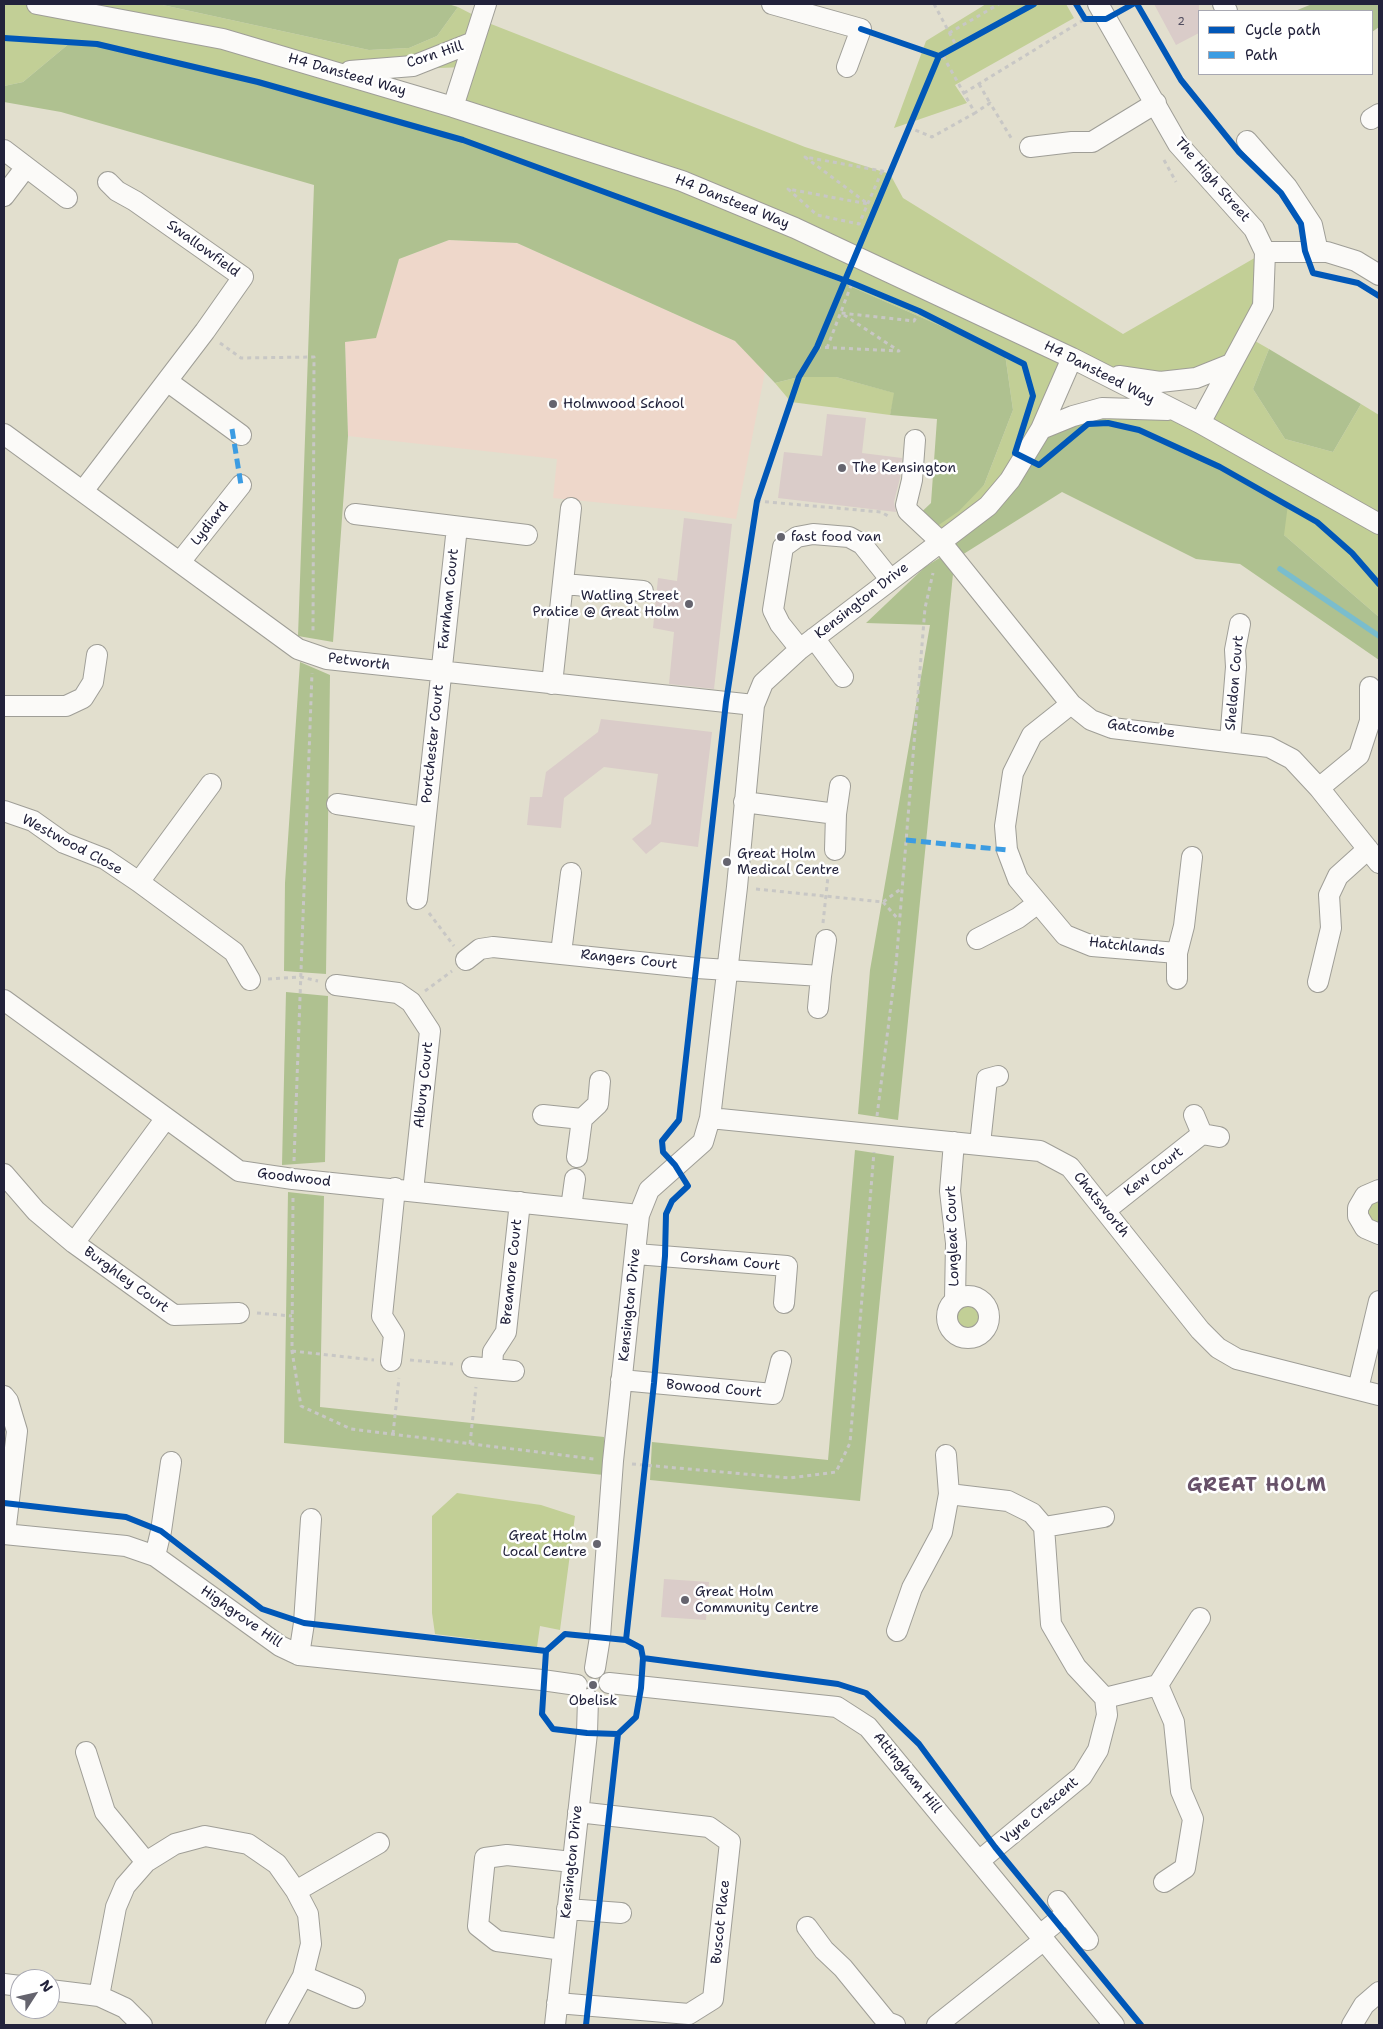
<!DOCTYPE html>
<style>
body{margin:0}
#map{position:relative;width:1383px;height:2029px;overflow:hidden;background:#e2dfce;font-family:"Shantell Sans",sans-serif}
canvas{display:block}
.frame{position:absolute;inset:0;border:5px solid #22223b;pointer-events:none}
.legend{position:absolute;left:1198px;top:10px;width:175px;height:65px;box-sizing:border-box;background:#fff;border:1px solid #a7a7b1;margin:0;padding:6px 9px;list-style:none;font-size:15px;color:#22223b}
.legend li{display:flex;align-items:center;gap:10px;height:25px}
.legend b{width:25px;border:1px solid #a7a7b1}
.north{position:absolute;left:10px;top:1969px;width:50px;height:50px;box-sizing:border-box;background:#fff;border:1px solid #a7a7b1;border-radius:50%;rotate:55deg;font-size:14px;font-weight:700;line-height:20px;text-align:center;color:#22223b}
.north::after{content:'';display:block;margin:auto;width:18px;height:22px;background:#65646e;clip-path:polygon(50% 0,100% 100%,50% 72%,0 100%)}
</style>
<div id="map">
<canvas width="1383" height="2029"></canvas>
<div class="frame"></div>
<ul class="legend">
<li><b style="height:6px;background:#0057b8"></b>Cycle path</li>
<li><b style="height:6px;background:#3c9ce2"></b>Path</li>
</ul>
<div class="north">N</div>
</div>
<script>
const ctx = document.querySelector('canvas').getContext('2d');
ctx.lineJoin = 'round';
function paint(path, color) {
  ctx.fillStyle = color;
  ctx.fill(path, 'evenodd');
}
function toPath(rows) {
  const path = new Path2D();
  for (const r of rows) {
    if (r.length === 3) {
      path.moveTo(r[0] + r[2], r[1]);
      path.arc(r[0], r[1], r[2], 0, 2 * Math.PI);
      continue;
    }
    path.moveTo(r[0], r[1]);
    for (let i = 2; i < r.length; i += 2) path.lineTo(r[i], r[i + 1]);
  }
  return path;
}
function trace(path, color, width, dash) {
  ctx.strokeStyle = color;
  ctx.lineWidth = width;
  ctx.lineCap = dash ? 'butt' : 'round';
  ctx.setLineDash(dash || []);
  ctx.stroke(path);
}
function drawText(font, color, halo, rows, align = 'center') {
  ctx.font = font + ' "Shantell Sans",sans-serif';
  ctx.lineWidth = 5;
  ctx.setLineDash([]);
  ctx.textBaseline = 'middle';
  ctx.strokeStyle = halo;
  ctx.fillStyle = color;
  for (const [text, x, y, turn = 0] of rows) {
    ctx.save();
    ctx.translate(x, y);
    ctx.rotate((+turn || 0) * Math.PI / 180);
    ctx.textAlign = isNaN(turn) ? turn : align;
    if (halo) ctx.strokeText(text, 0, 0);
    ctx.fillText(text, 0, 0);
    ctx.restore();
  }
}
const built = toPath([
 [449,240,517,243,735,341,765,372,736,519,676,510,553,498,557,459,348,436,345,342,376,337,399,259]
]);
const green = toPath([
 [4,4,158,4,369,50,409,48,437,36,458,7,491,24,805,147,890,174,903,198,1123,334,1265,252,1248,337,1269,349,1253,389,1285,439,1333,452,1361,404,1379,415,1379,617,1284,535,1220,467,1139,430,1108,423,1102,408,1200,423,1231,365,1160,382,1072,358,1023,457,940,541,930,531,984,485,1013,410,1005,354,836,280,463,140,258,82,71,42,23,82,4,86],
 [464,67,453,106,342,72],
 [986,4,1066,4,1074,18,955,85,967,103,894,128,926,41],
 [799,377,836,377,895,393,890,415,791,402,775,383],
 [1379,1202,1379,1224,1370,1219,1368,1212,1373,1203],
 [968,1317,12],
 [457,1493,541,1505,575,1516,560,1630,540,1626,537,1647,435,1634,432,1613,432,1516]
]);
const forest = toPath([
 [158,4,448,4,458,7,437,36,409,48,369,50],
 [1312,4,1379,4,1379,27,1372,32,1372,11,1295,11],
 [71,42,97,44,258,82,463,140,836,280,1005,354,1013,410,984,485,959,511,930,531,914,519,931,503,937,419,890,415,894,393,836,377,799,377,775,383,735,341,517,243,449,240,399,259,376,338,345,342,348,436,333,642,298,636,314,185,61,112,4,102,4,86,23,82],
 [1269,349,1361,404,1333,452,1285,439,1253,389],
 [1102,408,1108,423,1139,430,1173,444,1288,504,1284,535,1379,617,1379,660,1240,564,1196,559,1062,492,954,560,940,541,988,506,1041,429],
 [941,557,953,574,898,1120,858,1114,870,970,930,625,866,623,925,567],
 [300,662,330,675,326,974,284,971,285,883],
 [286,992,328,996,325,1162,282,1165],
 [855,1150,894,1156,860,1501,650,1480,652,1442,828,1460],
 [288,1192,324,1196,320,1407,604,1437,604,1475,284,1443]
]);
const stream = toPath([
 [1280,569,1379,636]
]);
const building = toPath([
 [1154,4,1199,4,1199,33,1176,45],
 [827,414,866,418,862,453,902,458,900,478,894,502,896,512,778,498,784,452,822,456],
 [684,518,732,524,714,689,669,684,674,632,653,628,658,578,677,581],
 [601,719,712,732,698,847,661,842,646,854,632,839,651,824,658,774,604,767,564,798,561,828,527,825,530,797,542,797,546,772,598,732],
 [664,1579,709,1582,706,1620,661,1617]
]);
const path = toPath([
 [934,4,957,47],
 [949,33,999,4],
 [943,56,975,113,990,103,1013,141],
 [979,84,990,103],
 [964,93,1085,19],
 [908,127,932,137,975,113],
 [1164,160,1176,182],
 [882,171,859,224,817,215,788,189,868,204,805,157,882,171,890,174],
 [220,343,241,358,314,357,313,634],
 [817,347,899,351,841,313,914,321,919,311],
 [827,348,852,283],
 [757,501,881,512,890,517],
 [756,889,883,902,902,888],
 [883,902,899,920],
 [429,913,454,946],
 [823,923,829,867],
 [268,979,301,977,318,981],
 [425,991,452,971],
 [877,1116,896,965,925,608,933,573],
 [294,1161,312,673],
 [293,1198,292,1351,301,1406,351,1429,594,1459],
 [257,1313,292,1316],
 [292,1351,374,1360],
 [410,1360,453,1364],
 [393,1434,399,1378],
 [470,1444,476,1387],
 [632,1464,790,1478,836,1472,850,1443,874,1152]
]);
const minor = toPath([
 [37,4,223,39,453,107,682,181,795,228,1072,358,1200,423,1379,524],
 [772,4,861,29,847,67],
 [1098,4,1178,144,1254,229,1265,252,1263,306,1200,423],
 [1223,4,1227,11],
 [350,71,413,66,471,43],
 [453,107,486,4],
 [1371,119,1379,114],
 [1247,141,1287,187,1312,225,1318,252],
 [1030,147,1072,142,1092,142,1156,103],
 [4,150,67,198],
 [4,196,26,167],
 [1265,252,1327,252,1356,261,1379,275],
 [1119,376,1160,382,1196,378,1231,364],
 [167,381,241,435],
 [1041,429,1073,416,1102,408,1168,410],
 [4,434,298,649,327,659,754,705],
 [915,440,912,480,906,505,908,511,940,541,1071,704,1091,720,1112,728,1269,747,1292,759,1319,788,1379,863],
 [83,491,205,331,243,277,135,201,117,191,108,182],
 [355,514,527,535],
 [180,562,241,485],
 [564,584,643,591],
 [814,638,843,677],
 [800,649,780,624,773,610,783,547,797,537,813,534,849,537,862,544,890,579],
 [552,684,571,508],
 [1071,704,1032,735,1013,773,1005,826,1007,850,1018,879,1065,935,1092,946,1177,953,1177,979],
 [4,706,66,706,83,698,93,682,97,655],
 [1230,741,1236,667,1235,650,1240,624],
 [1319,788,1359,755,1370,721,1370,687],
 [744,802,836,814,835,850],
 [337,804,424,817],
 [4,811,33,821,64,843,105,859,139,882,234,952,250,980],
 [836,814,840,786],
 [139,882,211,784],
 [417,899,457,527],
 [977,939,1018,918,1038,903],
 [561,953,571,873],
 [1177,953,1184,926,1192,857],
 [466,960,480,949,493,947,697,968,821,976,826,940],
 [1318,982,1331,928,1329,895,1338,876,1368,849],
 [336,985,398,993,411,1002,430,1031,413,1191],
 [4,1000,239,1171,293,1179,639,1215],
 [818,1008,821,976],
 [543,1115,582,1119,577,1157],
 [1194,1115,1202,1134],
 [166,1118,74,1243,174,1315,239,1313],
 [710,1118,1040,1151,1070,1167,1200,1330,1218,1348,1237,1359,1379,1395],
 [582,1119,598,1104,600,1081],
 [954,1142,950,1191,956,1243,955,1300],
 [980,1144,987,1079,998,1076],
 [4,1174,36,1211,74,1243],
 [1379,1190,1365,1196,1358,1208,1358,1216,1365,1228,1379,1234],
 [571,1208,575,1179],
 [1106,1210,1202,1134,1219,1137],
 [636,1254,787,1266,784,1303],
 [968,1317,21],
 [391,1361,394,1335,382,1316,395,1188],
 [472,1367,514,1371],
 [492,1368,493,1352,506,1332,520,1202],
 [621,1380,773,1394,781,1361],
 [1358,1389,1379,1301],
 [4,1396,8,1401,17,1431,5,1534],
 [946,1455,949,1494,1008,1501,1032,1513,1044,1527],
 [4,1534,126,1546,155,1556,280,1646,299,1655,542,1680,577,1685],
 [155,1556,161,1531,171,1462],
 [897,1631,912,1588,942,1532,949,1494],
 [299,1655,304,1623,311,1519],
 [595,1668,600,1637,613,1461,639,1215,649,1190,703,1142,710,1118,737,887,754,705,763,683,800,649,988,506,1010,480,1041,429,1072,358],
 [609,1683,837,1707,868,1727,1114,2025],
 [1158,1685,1174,1722,1181,1791,1193,1819,1185,1868,1164,1882],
 [1105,1698,1158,1685,1200,1618],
 [86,1752,105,1812,146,1862],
 [979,1861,1082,1776,1098,1750,1107,1715,1105,1698,1076,1667,1051,1624,1044,1527,1104,1517],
 [296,1891,379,1843],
 [1058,1901,1088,1940],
 [567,1909,621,1913],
 [807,1927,824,1950,843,1968,887,2022,895,2025],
 [1040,1935,1066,1914],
 [563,1950,497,1941,478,1926,485,1858,507,1855,572,1862],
 [303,1976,355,1998],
 [4,1984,20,1986],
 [50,1990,99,1996,125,2008,142,2025],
 [99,1996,116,1907,125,1886,146,1862,175,1844,205,1836,248,1844,277,1864,296,1891,308,1914,311,1944,303,1976,276,2025],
 [557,2003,689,2014,713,1999,730,1842,709,1827,578,1812],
 [555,2025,587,1733,588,1699],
 [937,2025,1044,1940],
 [1352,2025,1364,2005,1379,1992]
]);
const quiet = toPath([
 [232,429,241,485],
 [906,840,1007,850]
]);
const cycleway = toPath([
 [1076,4,1085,19,1106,19,1133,4],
 [1137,4,1181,80,1239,152,1281,193,1301,224,1305,251,1313,273,1358,283,1379,296],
 [861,29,939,56],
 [4,38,97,44,258,82,463,140,852,283,919,311,1024,364,1033,396,1015,453,1039,465,1088,424,1108,423,1139,430,1220,467,1317,522,1352,553,1379,584],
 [4,1503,126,1517,161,1531,262,1609,304,1623,546,1651,565,1634,626,1640],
 [546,1651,542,1714,553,1729,587,1733,618,1734],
 [643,1658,838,1684,866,1693,919,1744,995,1847,1141,2025],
 [586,2025,618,1734,636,1717,641,1688,643,1658,641,1648,626,1640,654,1383,665,1256,666,1214,672,1201,688,1186,675,1165,663,1152,662,1141,679,1120,726,702,757,501,799,377,817,347,939,56,1034,4]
]);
const markers = [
 [553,404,5,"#65646e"],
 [842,468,5,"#65646e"],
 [781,537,5,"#65646e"],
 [689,604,5,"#65646e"],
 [727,862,5,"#65646e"],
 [597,1544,5,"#65646e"],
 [685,1600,5,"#65646e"],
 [593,1685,5,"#65646e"]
];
const numberNames = [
 ["2",1181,22]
];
const streetNames = [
 ["Corn Hill",435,55,-18],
 ["H4 Dansteed Way",347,75,16],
 ["The High Street",1212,180,49],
 ["H4 Dansteed Way",732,202,22],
 ["Swallowfield",203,249,36],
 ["H4 Dansteed Way",1099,373,27],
 ["Lydiard",210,524,-52],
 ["Farnham Court",449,599,-84],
 ["Kensington Drive",862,601,-38],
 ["Petworth",359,662,7],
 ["Sheldon Court",1235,683,-85],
 ["Gatcombe",1141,729,8],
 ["Portchester Court",433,744,-84],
 ["Westwood Close",72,845,28],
 ["Hatchlands",1127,947,7],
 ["Rangers Court",629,960,6],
 ["Albury Court",424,1085,-84],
 ["Kew Court",1154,1172,-38],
 ["Goodwood",294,1178,7],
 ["Chatsworth",1101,1205,51],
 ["Longleat Court",953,1236,-92],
 ["Corsham Court",730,1262,5],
 ["Breamore Court",512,1272,-84],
 ["Burghley Court",126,1280,36],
 ["Kensington Drive",630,1305,-84],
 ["Bowood Court",714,1389,5],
 ["Highgrove Hill",241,1617,35],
 ["Attingham Hill",907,1773,51],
 ["Vyne Crescent",1040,1811,-40],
 ["Kensington Drive",572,1862,-84],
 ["Buscot Place",721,1922,-84]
];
const poiNames = [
 ["Holmwood School",563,404],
 ["The Kensington",852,468],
 ["fast food van",791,537],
 ["Watling Street",679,596,"right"],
 ["Pratice @ Great Holm",679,612,"right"],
 ["Great Holm",737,854],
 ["Medical Centre",737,870],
 ["Great Holm",587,1536,"right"],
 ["Local Centre",587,1552,"right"],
 ["Great Holm",695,1592],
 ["Community Centre",695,1608],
 ["Obelisk",593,1701,"center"]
];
const districtNames = [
 ["GREAT HOLM",1257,1486]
];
paint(built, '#eed7ca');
paint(green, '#c2cf96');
paint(forest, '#afc190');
trace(stream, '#7abdcd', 5.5);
paint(building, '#daccc9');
trace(minor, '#9f9e97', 22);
trace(path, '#c8c7c5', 3, [4, 4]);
trace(minor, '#fbfaf8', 20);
trace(quiet, '#3c9ce2', 5, [10, 5]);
trace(cycleway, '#0057b8', 6);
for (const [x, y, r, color] of markers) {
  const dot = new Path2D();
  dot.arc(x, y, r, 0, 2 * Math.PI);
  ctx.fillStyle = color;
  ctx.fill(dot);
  trace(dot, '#fff', 2);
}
drawText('11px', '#504c5e', null, numberNames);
drawText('14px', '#22223b', '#fff', streetNames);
drawText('14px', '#22223b', '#fff', poiNames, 'left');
ctx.letterSpacing = '1px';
drawText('bold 19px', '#675169', '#fff', districtNames);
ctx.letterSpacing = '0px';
</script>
